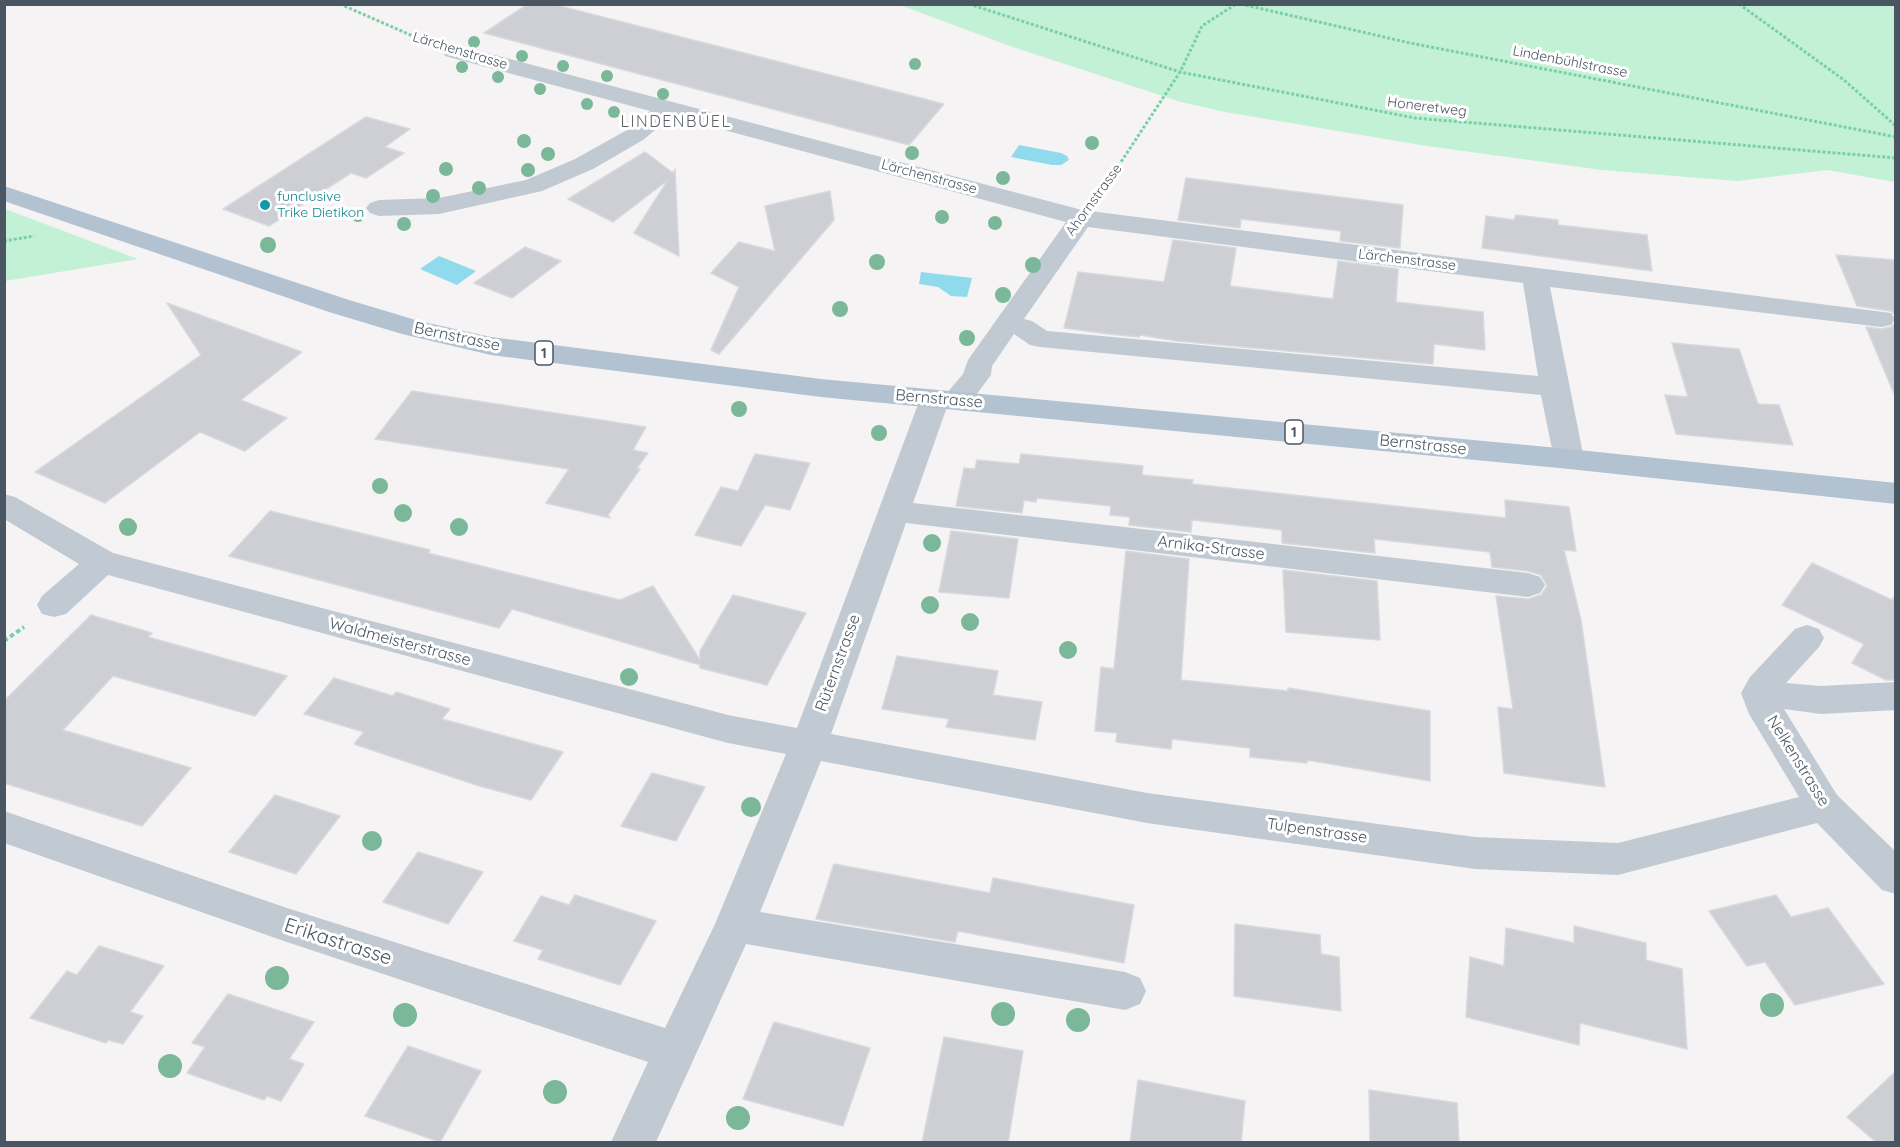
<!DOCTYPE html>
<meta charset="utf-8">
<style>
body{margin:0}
#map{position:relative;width:1900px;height:1147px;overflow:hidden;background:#f5f3f3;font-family:Quicksand,sans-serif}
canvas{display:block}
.frame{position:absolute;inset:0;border:6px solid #4a5661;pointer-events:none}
</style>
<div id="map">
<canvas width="1900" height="1147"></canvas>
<div class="frame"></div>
</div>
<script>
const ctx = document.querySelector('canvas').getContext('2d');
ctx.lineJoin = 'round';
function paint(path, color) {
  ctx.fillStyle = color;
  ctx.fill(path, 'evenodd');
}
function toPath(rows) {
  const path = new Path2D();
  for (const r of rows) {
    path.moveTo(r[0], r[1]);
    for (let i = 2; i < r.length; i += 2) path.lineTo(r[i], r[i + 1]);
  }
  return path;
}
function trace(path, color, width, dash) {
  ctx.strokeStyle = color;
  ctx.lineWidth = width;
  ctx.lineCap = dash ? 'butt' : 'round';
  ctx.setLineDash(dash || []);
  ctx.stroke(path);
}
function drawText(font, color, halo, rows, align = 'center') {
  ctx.font = font + ' Quicksand,sans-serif';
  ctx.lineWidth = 6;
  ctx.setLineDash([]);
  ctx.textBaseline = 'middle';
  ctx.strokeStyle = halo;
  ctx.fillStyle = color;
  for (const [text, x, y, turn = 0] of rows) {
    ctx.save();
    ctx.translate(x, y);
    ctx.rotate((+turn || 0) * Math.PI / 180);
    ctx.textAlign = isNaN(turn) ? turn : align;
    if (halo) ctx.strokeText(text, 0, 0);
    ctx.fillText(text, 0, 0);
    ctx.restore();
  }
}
const green = toPath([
 [900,5,1895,5,1895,182,1827,170,1737,181,1602,170,1427,146,1225,112,1181,102,1010,46],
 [5,209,138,259,5,281]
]);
const water = toPath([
 [1019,145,1061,153,1067,156,1069,160,1061,165,1052,165,1011,157],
 [439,256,476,271,457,285,420,269],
 [921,272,972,278,967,297,951,296,938,287,919,284]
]);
const building = toPath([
 [528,4,552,4,944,104,909,145,484,33,528,4],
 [366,117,410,129,385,147,404,153,366,178,351,173,269,226,223,209,366,117],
 [645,152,673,173,675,169,679,256,634,233,668,180,613,222,568,199,645,152],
 [1186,178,1403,205,1400,248,1340,241,1341,231,1241,219,1240,228,1178,220,1186,178],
 [830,191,834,220,719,354,711,350,739,287,711,273,739,242,775,251,765,206,830,191],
 [1516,215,1558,220,1558,225,1647,235,1652,271,1482,248,1486,216,1514,220,1516,215],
 [1173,240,1236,248,1230,286,1333,299,1338,261,1398,269,1396,302,1483,312,1485,350,1434,344,1433,364,1177,341,1140,335,1139,337,1109,334,1064,328,1078,272,1164,282,1173,240],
 [525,247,561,261,512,298,474,283,525,247],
 [1836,255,1896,260,1896,316,1891,311,1857,306,1836,255],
 [167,303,302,352,241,400,287,418,245,451,200,432,105,503,35,472,201,355,167,303],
 [1896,322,1896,396,1895,396,1866,327,1881,329,1891,327,1896,322],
 [1672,343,1739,349,1758,404,1779,405,1793,445,1676,434,1665,395,1688,397,1672,343],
 [412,391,646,427,633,450,648,453,637,468,640,469,608,515,610,518,546,503,569,469,375,439,412,391],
 [755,454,810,463,790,510,765,505,741,546,695,535,721,487,738,491,755,454],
 [1021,454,1143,466,1142,475,1193,480,1192,484,1506,518,1505,500,1569,507,1576,551,1564,550,1581,620,1605,787,1504,773,1498,707,1513,709,1496,596,1528,599,1541,595,1547,586,1541,575,1528,571,1492,567,1490,552,1374,539,1375,553,1282,543,1282,530,1192,520,1191,532,1129,525,1130,517,1110,515,1111,506,1037,498,1036,502,1024,500,1022,513,956,506,964,468,975,469,977,460,1019,464,1021,454],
 [270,511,430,550,428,553,620,600,653,586,700,660,700,651,733,595,806,613,767,685,700,668,700,665,512,609,499,628,229,556,270,511],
 [951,531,1018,539,1009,598,939,592,951,531],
 [1126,551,1189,559,1181,680,1288,691,1288,688,1430,711,1430,781,1307,760,1307,763,1250,757,1250,748,1172,739,1171,749,1116,742,1117,733,1095,731,1101,667,1114,669,1126,551],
 [1812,563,1892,600,1896,594,1896,680,1886,680,1852,663,1864,644,1782,605,1812,563],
 [1283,570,1377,581,1380,640,1286,632,1283,570],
 [91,615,152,633,148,637,287,676,255,716,113,676,63,730,191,768,142,826,4,783,4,701,91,615],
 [897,656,998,671,993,695,1042,702,1035,740,946,727,949,719,882,709,897,656],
 [334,678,393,696,396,692,450,709,442,719,563,752,531,800,476,785,354,744,364,732,304,714,334,678],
 [652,773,705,787,676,841,621,826,652,773],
 [275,795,340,816,296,874,229,852,275,795],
 [418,852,483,872,448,924,383,902,418,852],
 [834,864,990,893,993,878,1134,905,1124,963,958,931,955,942,816,919,834,864],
 [575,895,656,921,620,985,538,959,543,950,514,941,541,896,569,905,575,895],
 [1776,895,1791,917,1828,908,1884,984,1795,1005,1765,962,1747,966,1709,911,1776,895],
 [1235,924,1320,935,1321,954,1339,957,1341,1011,1234,996,1235,924],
 [1574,926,1646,943,1646,960,1682,969,1687,1049,1580,1023,1579,1045,1466,1017,1470,957,1504,966,1506,928,1574,943,1574,926],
 [99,946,164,966,130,1012,143,1016,123,1044,108,1040,106,1043,30,1018,67,971,77,975,99,946],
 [228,994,314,1022,289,1059,304,1064,281,1101,267,1096,264,1100,187,1073,205,1047,192,1043,228,994],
 [774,1022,870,1048,843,1126,743,1099,774,1022],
 [944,1037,1023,1051,1008,1143,922,1143,944,1037],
 [408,1046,481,1071,440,1142,365,1116,408,1046],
 [1896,1071,1896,1143,1877,1143,1847,1117,1896,1071],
 [1138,1080,1245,1101,1241,1143,1130,1143,1138,1080],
 [1369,1090,1457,1103,1459,1143,1370,1143,1369,1090]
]);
const pathFar1 = toPath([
 [340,4,424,41],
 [969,4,1180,72,1415,118,1896,158],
 [1241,4,1410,43,1896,137],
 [1739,4,1844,80,1896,126],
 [1102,191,1180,72,1202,26,1236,4],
 [4,241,34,236]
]);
const path = toPath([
 [4,641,24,627]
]);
const minor = toPath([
 [453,44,1082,210,1891,313,1895,319,1891,325,1881,327,1550,287,1584,459,1580,466,1569,469,1558,466,1554,459,1541,395,1040,347,1030,345,1014,334,992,366,991,375,967,407,957,409,947,407,913,503,1528,573,1540,577,1545,585,1540,593,1528,597,906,523,831,734,1147,793,1475,837,1618,843,1799,797,1749,714,1741,693,1750,677,1795,629,1807,625,1819,629,1824,638,1819,647,1786,683,1821,686,1896,682,1896,710,1821,714,1784,709,1837,795,1896,852,1896,894,1882,890,1817,823,1618,875,1475,869,1147,823,821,761,760,912,1125,972,1140,978,1146,991,1140,1004,1125,1010,746,944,656,1142,611,1142,648,1062,284,941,4,843,4,811,284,907,665,1028,715,924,786,754,728,743,108,575,66,614,54,617,42,614,37,605,42,596,79,564,4,519,4,494,15,497,113,553,728,715,797,728,920,399,925,392,935,390,946,394,963,374,968,360,1066,222,672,116,643,140,593,169,542,191,439,214,379,216,370,213,366,208,370,203,379,200,439,198,526,180,575,159,627,130,650,111,445,56,442,51,445,46,453,44],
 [1088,227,1523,283,1538,376,1047,331,1032,321,1024,319,1088,227]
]);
const major = toPath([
 [4,186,349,300,419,321,491,337,821,379,1569,449,1896,483,1896,504,1569,469,821,397,491,355,402,334,329,312,4,201,4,186]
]);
const trees = [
 [474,42,6],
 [522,56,6],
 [915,64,6],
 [563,66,6],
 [462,67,6],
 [607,76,6],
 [498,77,6],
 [540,89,6],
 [663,94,6],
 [587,104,6],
 [614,112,6],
 [524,141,7],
 [1092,143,7],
 [912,153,7],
 [548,154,7],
 [446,169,7],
 [528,170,7],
 [1003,178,7],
 [479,188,7],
 [433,196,7],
 [358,215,7],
 [942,217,7],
 [995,223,7],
 [404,224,7],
 [268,245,8],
 [877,262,8],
 [1033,265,8],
 [1003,295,8],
 [840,309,8],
 [967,338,8],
 [739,409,8],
 [879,433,8],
 [380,486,8],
 [403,513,9],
 [128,527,9],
 [459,527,9],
 [932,543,9],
 [930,605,9],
 [970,622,9],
 [1068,650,9],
 [629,677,9],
 [751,807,10],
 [372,841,10],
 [277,978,12],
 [1772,1005,12],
 [1003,1014,12],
 [405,1015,12],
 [1078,1020,12],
 [170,1066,12],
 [555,1092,12],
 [738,1118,12]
];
const markers = [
 [265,205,6,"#0f9aa8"]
];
const farStreetnames = [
 ["Lärchenstrasse",460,51,17],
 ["Lindenbühlstrasse",1570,62,11],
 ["Honeretweg",1427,107,7],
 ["Lärchenstrasse",929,177,15],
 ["Ahornstrasse",1094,200,-54],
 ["Lärchenstrasse",1407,260,7]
];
const farCulturenames = [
 ["funclusive",277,197],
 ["Trike Dietikon",277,213]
];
const shields = [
 [544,353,18],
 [1294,432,18]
];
const shieldNames = [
 ["1",544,353],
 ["1",1294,432]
];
const farQuarternames = [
 ["LINDENBÜEL",676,122]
];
const streetNames = [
 ["Bernstrasse",457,337,12],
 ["Bernstrasse",939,399,5],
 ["Bernstrasse",1423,445,6],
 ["Arnika-Strasse",1211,548,7],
 ["Waldmeisterstrasse",400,642,15],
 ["Rüternstrasse",838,663,-70],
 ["Nelkenstrasse",1798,761,58],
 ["Tulpenstrasse",1317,831,8]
];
const nearStreetnames = [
 ["Erikastrasse",338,942,18]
];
paint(green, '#c3f1d5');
paint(water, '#90daee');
paint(building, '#cdcfd5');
trace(building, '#d7d9de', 1.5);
trace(pathFar1, '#7ad0a6', 3, [3, 2]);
trace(path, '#7ad0a6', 4, [4.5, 3]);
paint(minor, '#c1cad2');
paint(major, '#b3c2d1');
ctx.fillStyle = '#7bb799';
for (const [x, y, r] of trees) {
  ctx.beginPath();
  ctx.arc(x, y, r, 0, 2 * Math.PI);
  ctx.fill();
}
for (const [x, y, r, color] of markers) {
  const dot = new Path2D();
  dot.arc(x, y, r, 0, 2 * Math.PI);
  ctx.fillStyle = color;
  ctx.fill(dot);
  trace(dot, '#fff', 2);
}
drawText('14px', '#4a5661', '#fff', farStreetnames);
drawText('14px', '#0d838f', '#fff', farCulturenames, 'left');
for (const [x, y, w] of shields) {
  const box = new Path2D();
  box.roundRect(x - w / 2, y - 12, w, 24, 4.5);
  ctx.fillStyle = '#fff';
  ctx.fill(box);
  trace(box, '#4a5661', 1.5);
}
drawText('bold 15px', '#4a5661', null, shieldNames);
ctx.letterSpacing = '1.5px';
drawText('16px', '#5f6368', '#fff', farQuarternames);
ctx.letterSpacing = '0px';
drawText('16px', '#4a5661', '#fff', streetNames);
drawText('20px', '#4a5661', '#fff', nearStreetnames);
</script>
